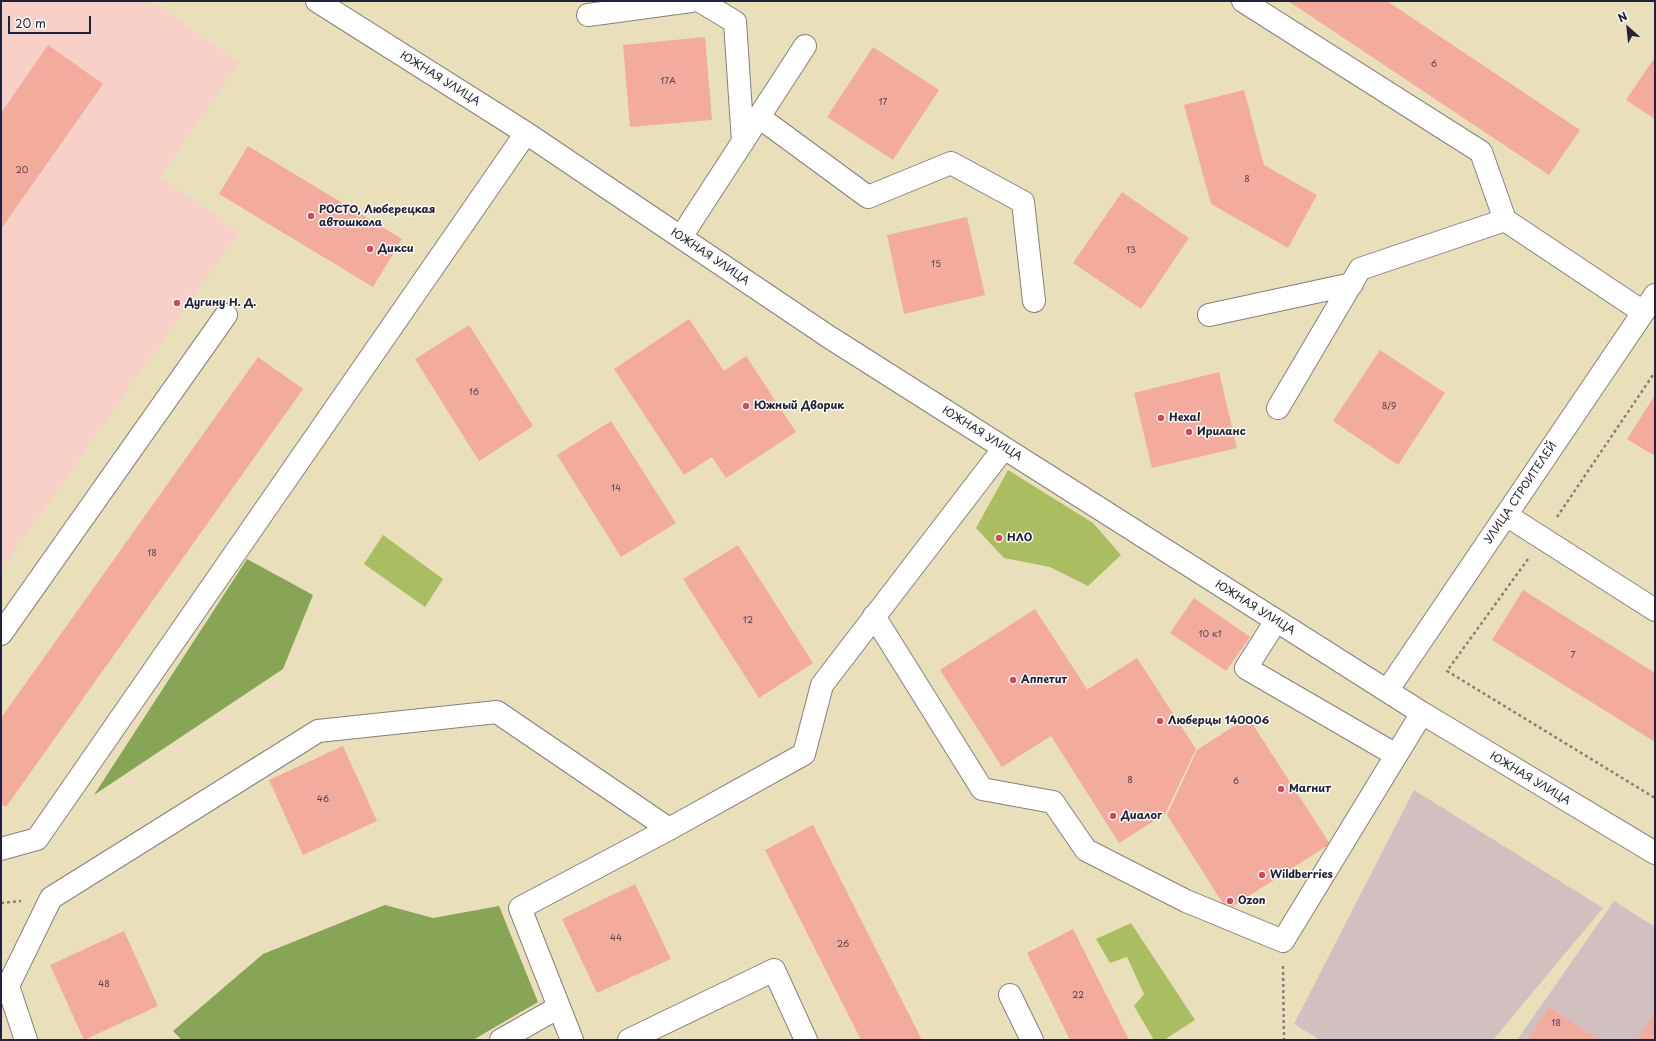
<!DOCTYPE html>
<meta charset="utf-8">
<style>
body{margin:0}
#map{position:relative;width:1656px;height:1041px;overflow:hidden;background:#eadfbb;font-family:"Playpen Sans",sans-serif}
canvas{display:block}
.frame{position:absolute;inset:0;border:2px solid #22223b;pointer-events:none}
.north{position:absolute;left:1608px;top:8px;width:40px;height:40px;-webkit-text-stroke:3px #fdfcf7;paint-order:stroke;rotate:333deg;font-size:11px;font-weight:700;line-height:16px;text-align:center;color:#22223b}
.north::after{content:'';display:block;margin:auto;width:14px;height:18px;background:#22223b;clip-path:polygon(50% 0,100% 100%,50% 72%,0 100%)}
.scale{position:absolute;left:8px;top:16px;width:83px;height:18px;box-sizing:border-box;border:2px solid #22223b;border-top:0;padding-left:5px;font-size:12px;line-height:14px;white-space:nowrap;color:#22223b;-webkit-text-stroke:3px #fdfcf7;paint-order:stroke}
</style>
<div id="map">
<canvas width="1656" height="1041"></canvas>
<div class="frame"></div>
<div class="north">N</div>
<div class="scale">20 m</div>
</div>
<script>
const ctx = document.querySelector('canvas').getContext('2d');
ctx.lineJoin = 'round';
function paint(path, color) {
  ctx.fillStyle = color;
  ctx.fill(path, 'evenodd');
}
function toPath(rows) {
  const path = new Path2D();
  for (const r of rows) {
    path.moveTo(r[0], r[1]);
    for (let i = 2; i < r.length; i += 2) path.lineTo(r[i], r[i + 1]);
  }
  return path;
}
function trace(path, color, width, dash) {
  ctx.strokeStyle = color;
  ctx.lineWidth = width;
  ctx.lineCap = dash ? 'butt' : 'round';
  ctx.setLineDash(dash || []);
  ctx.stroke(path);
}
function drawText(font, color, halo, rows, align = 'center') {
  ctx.font = font + ' "Playpen Sans",sans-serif';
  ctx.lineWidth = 3;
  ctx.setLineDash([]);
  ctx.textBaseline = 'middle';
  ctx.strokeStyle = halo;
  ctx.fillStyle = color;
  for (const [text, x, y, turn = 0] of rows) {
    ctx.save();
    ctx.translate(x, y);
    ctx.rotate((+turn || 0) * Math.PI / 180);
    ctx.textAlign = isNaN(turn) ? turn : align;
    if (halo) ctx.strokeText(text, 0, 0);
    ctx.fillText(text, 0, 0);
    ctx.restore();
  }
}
const built = toPath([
 [1,1,151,1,240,63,160,176,239,232,1,571]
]);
const industrial = toPath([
 [1414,790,1603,908,1493,1040,1320,1040,1294,1024],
 [1614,901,1655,927,1655,1040,1517,1040]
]);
const green = toPath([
 [1008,470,1093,523,1121,555,1088,586,1050,567,1004,558,976,528],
 [383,535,443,579,425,607,364,564],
 [1131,923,1195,1020,1164,1040,1154,1040,1134,1006,1144,994,1127,957,1110,963,1096,939]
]);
const forest = toPath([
 [247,559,313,595,283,669,94,795],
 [385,905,433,918,499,906,538,1002,473,1040,182,1040,173,1031,263,954]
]);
const building = toPath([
 [1288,1,1387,1,1580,130,1549,175],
 [705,37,712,120,630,127,623,45],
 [48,45,103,84,1,229,1,113],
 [873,47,939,90,893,160,827,117],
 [1655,57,1655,119,1626,100],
 [1244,90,1264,165,1317,195,1288,248,1211,204,1184,105],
 [248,146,402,239,373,287,219,194],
 [1122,192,1189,238,1141,309,1073,263],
 [967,217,985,295,904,314,887,235],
 [689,319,724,371,746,356,796,432,726,478,712,457,684,475,614,369],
 [469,325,533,426,479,461,415,359],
 [1380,350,1445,393,1398,465,1333,421],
 [258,357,303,389,6,807,1,804,1,718],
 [1219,372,1237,448,1152,468,1134,393],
 [1655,395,1655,456,1627,439],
 [611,421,676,523,621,557,557,455],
 [738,545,813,663,759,698,683,579],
 [1523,590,1655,673,1655,742,1492,640],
 [1194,598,1250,637,1226,671,1170,633],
 [1035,609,1087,689,1085,691,1137,658,1196,749,1165,814,1119,843,1051,736,1002,767,940,670],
 [1248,717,1330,844,1227,910,1167,815,1197,750],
 [343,746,377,821,303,855,269,780],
 [813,825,922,1040,861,1040,765,850],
 [635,884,671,959,597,993,562,919],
 [1073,929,1129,1040,1070,1040,1027,953],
 [124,931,158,1006,84,1040,50,965],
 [1549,1007,1599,1040,1528,1040],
 [1655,1012,1655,1040,1637,1040]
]);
const path = toPath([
 [1557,517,1655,372],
 [1528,559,1447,671,1655,798],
 [1,903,21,901],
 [1283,966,1284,1040]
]);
const minor = toPath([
 [317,1,526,133,829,337,1422,713,1655,853],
 [700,1,735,22,743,142],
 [1243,1,1481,152,1505,220],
 [588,15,691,1],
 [759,117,868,197,951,163,1023,202,1034,301],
 [681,237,805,46],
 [1209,315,1352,284],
 [1278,408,1360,269,1505,220,1643,312],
 [1506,515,1655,610],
 [874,616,982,789,1053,802,1086,850,1186,901,1283,941,1422,713],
 [1276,621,1246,668,1396,755],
 [1,634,226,315],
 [1387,691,1655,295],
 [1,849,37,839,526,133],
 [1010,995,1032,1040],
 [26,1040,8,986,51,898,318,731,497,712,669,829],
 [501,1040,559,1007],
 [572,1040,520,908,669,829,804,754,822,685,1004,448],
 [629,1040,774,970,806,1040]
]);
const markers = [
 [311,216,4,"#d1495b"],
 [370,249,4,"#d1495b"],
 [177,303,4,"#d1495b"],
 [746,406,4,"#d1495b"],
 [1161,418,4,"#d1495b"],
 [1189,432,4,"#d1495b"],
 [999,538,4,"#d1495b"],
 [1013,680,4,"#d1495b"],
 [1160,721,4,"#d1495b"],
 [1281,789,4,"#d1495b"],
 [1113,816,4,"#d1495b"],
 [1262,875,4,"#d1495b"],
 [1230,901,4,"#d1495b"]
];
const numberNames = [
 ["6",1434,65],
 ["17А",668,82],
 ["17",883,103],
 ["20",22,171],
 ["8",1247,180],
 ["13",1131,251],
 ["15",936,265],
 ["16",474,393],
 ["8/9",1389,407],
 ["14",616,489],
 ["18",152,554],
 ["12",748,621],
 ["10 к1",1210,635],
 ["7",1573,656],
 ["8",1130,781],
 ["6",1236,782],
 ["46",323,800],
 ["44",616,939],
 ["26",843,945],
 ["48",104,985],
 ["22",1078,996],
 ["18",1556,1024]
];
const streetNames = [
 ["ЮЖНАЯ УЛИЦА",440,79,32],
 ["ЮЖНАЯ УЛИЦА",710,257,34],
 ["ЮЖНАЯ УЛИЦА",982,434,32],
 ["УЛИЦА СТРОИТЕЛЕЙ",1521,493,-56],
 ["ЮЖНАЯ УЛИЦА",1255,608,32],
 ["ЮЖНАЯ УЛИЦА",1530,779,31]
];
const poiNames = [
 ["РОСТО, Люберецкая",319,210],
 ["автошкола",319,223],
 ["Дикси",378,249],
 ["Дугину Н. Д.",185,303],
 ["Южный Дворик",754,406],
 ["Hexal",1169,418],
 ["Ириланс",1197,432],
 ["НЛО",1007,538],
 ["Аппетит",1021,680],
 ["Люберцы 140006",1168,721],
 ["Магнит",1289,789],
 ["Диалог",1121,816],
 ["Wildberries",1270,875],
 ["Ozon",1238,901]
];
paint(built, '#f7d1c7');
paint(industrial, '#d2bfc0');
paint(green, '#aabd61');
paint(forest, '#87a457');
paint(building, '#f3ab9e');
trace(minor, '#86807b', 24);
trace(path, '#86807b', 2.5, [3, 3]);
trace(minor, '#fff', 22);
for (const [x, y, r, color] of markers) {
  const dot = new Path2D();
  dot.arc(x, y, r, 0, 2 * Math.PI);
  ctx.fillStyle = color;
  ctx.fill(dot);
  trace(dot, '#fdfcf7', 1.5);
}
drawText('9px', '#564454', null, numberNames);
drawText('11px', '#22223b', '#fdfcf7', streetNames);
drawText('bold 11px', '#22223b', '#fdfcf7', poiNames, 'left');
</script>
